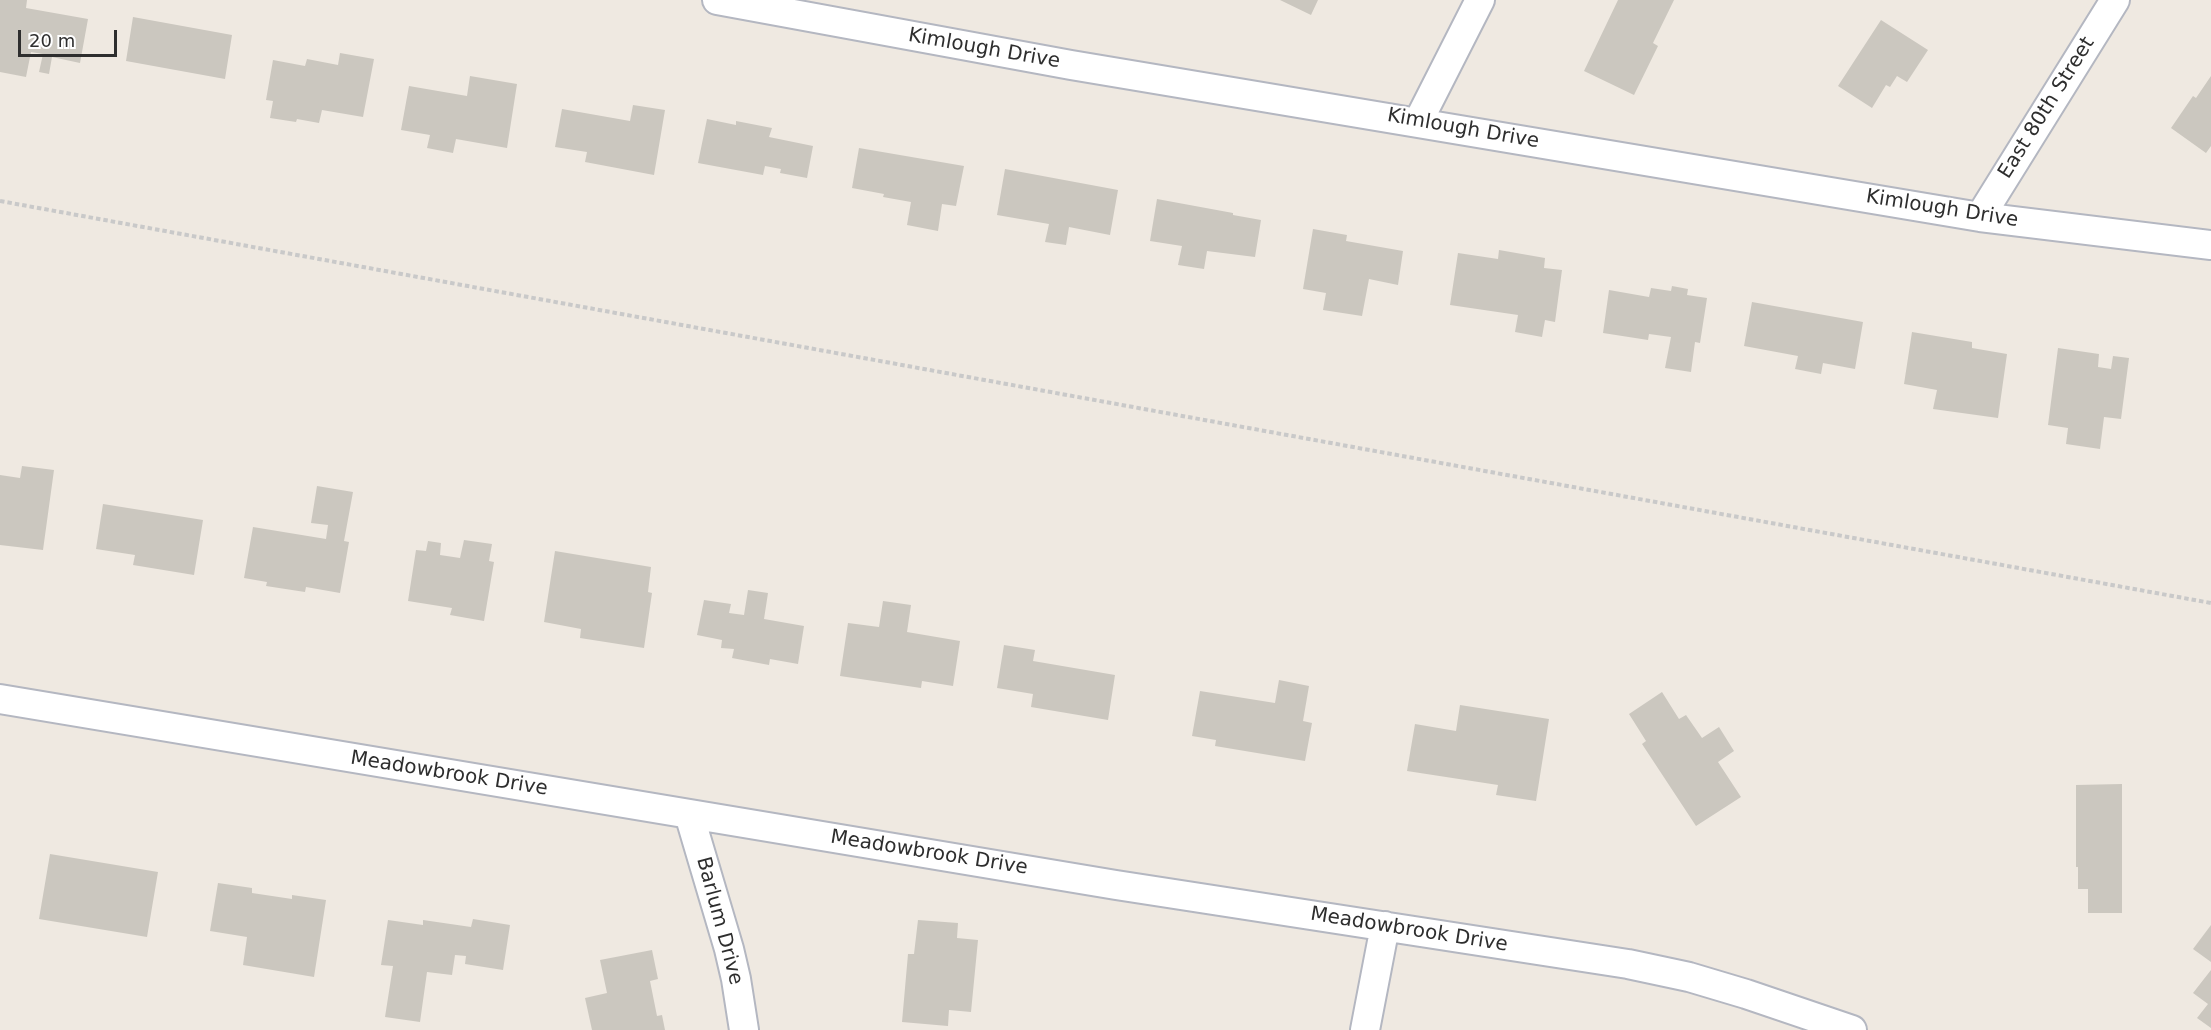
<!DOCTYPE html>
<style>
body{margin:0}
#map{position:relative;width:2211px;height:1030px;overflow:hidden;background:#efe9e1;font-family:"DejaVu Sans",sans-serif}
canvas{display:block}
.scale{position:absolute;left:18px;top:30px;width:99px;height:27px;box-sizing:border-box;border:3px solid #2e2e2e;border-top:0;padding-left:8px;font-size:18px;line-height:21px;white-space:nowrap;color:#2e2e2e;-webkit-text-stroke:4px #fff;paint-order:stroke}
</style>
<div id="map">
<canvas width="2211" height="1030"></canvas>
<div class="scale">20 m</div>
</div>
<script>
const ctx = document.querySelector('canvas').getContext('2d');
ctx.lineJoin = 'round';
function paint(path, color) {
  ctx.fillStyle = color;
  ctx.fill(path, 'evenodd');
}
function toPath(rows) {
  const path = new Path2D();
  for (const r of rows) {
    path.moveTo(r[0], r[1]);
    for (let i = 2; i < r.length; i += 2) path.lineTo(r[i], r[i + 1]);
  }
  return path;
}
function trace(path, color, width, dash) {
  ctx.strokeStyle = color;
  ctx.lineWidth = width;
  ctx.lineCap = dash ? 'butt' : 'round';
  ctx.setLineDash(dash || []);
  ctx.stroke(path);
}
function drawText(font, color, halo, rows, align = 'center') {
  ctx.font = font + ' "DejaVu Sans",sans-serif';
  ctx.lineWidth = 4.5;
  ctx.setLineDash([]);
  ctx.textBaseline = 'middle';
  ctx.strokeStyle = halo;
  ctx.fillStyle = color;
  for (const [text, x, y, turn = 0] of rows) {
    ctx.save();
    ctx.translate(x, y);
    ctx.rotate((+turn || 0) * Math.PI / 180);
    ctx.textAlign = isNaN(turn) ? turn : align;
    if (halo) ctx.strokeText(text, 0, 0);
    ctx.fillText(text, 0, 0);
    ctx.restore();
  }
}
const building = toPath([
 [0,0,27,0,26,8,88,19,80,63,52,57,49,74,39,72,43,54,31,52,26,77,0,72],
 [1280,0,1318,0,1311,15],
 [1618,0,1674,0,1653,43,1658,46,1634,95,1584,71],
 [133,17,232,35,225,79,126,61],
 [1881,20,1928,50,1907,82,1897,76,1890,87,1886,85,1872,108,1838,86],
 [340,53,374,59,363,117,322,110,319,123,297,119,296,122,270,118,273,101,266,100,273,60,305,66,307,59,338,65],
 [470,76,517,84,507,148,456,139,453,153,427,148,430,135,401,130,409,86,467,96],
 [2211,76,2211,146,2206,153,2171,128,2193,96,2196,98],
 [633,105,665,110,654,175,585,162,587,152,555,147,562,109,630,121],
 [707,119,736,125,736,121,772,128,769,137,813,146,807,178,780,173,781,169,765,166,763,175,698,163],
 [859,148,964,166,956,206,942,204,938,231,907,225,911,202,883,197,884,194,852,188],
 [1005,169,1118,190,1110,235,1069,227,1066,245,1045,242,1049,224,997,215],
 [1157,199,1233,213,1233,215,1261,220,1255,257,1207,251,1204,269,1178,265,1182,246,1150,241],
 [1313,229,1347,235,1346,241,1403,251,1398,285,1369,279,1362,316,1323,310,1326,293,1303,289],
 [1499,250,1545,258,1544,268,1562,270,1555,322,1545,320,1542,337,1515,332,1518,315,1450,305,1458,253,1498,259],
 [1672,286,1688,289,1687,295,1707,298,1700,343,1695,342,1691,372,1665,368,1671,337,1649,334,1648,340,1603,333,1609,290,1649,297,1651,288,1671,291],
 [1752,302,1863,322,1855,369,1823,363,1821,374,1795,369,1798,356,1744,346],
 [1912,332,1972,342,1972,348,2007,354,1998,418,1933,409,1937,390,1904,384],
 [2058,348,2099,354,2098,367,2111,369,2113,356,2129,358,2121,419,2104,417,2100,449,2066,444,2068,428,2048,425],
 [22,466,54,470,43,550,0,545,0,475,20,478],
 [317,486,353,492,344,541,349,542,340,593,306,587,305,592,266,586,267,582,244,578,253,527,326,539,328,525,311,523],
 [103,504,203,520,194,575,133,565,135,555,96,549],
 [464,540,492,544,489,561,494,562,484,621,450,615,452,608,408,601,416,550,426,551,428,541,441,543,440,555,460,558],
 [555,551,651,567,648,592,652,593,644,648,580,638,581,629,544,622],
 [748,590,768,593,764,619,804,626,798,664,770,659,769,665,732,658,734,649,721,648,722,640,697,635,704,600,731,604,729,613,744,615],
 [883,601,911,605,907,632,960,641,953,686,922,681,921,688,840,676,848,623,879,627],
 [1004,645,1035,650,1033,661,1115,675,1108,720,1031,707,1033,694,997,688],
 [1279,680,1309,686,1303,721,1312,723,1305,761,1215,746,1216,740,1192,736,1200,691,1275,703],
 [1662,692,1679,719,1686,715,1702,738,1719,727,1734,751,1718,762,1741,797,1696,826,1642,744,1646,741,1629,714],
 [1460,705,1549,719,1536,801,1496,795,1498,785,1407,771,1415,724,1456,731],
 [2122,784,2122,913,2088,913,2088,889,2078,889,2078,867,2076,867,2076,785],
 [50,854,158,872,147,937,39,919],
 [218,883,252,888,252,893,292,899,292,895,326,900,314,977,243,965,247,937,210,931],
 [473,919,510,925,503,970,465,964,466,956,455,955,452,975,427,972,420,1022,385,1017,393,966,381,965,388,920,423,925,423,920,471,927],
 [918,920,958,923,957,938,978,940,971,1012,949,1010,948,1026,902,1022,908,954,914,954],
 [2211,925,2211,962,2193,949],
 [652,950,658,979,650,981,657,1016,662,1015,665,1030,592,1030,585,998,607,993,600,960],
 [2211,970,2211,1028,2197,1018,2208,1004,2193,993]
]);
const path = toPath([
 [0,201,2211,603]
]);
const street = toPath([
 [717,0,1071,65,1980,217,2211,245],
 [1418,122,1480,0],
 [1980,217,2115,0],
 [0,699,1116,885,1628,964,1689,977,1746,994,1852,1030],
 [689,814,729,949,736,979,744,1030],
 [1365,1030,1385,926]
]);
const streetNames = [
 ["Kimlough Drive",984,49,10],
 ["East 80th Street",2047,108,-58],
 ["Kimlough Drive",1463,129,10],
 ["Kimlough Drive",1942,209,9],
 ["Meadowbrook Drive",449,774,9],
 ["Meadowbrook Drive",929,853,9],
 ["Barlum Drive",719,921,75],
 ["Meadowbrook Drive",1409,930,9]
];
paint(building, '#cbc7bf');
trace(street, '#b4b7c1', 32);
trace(path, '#c9c9c9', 4, [4.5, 3]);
trace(street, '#fff', 28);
drawText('20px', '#2e2e2e', '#fff', streetNames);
</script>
